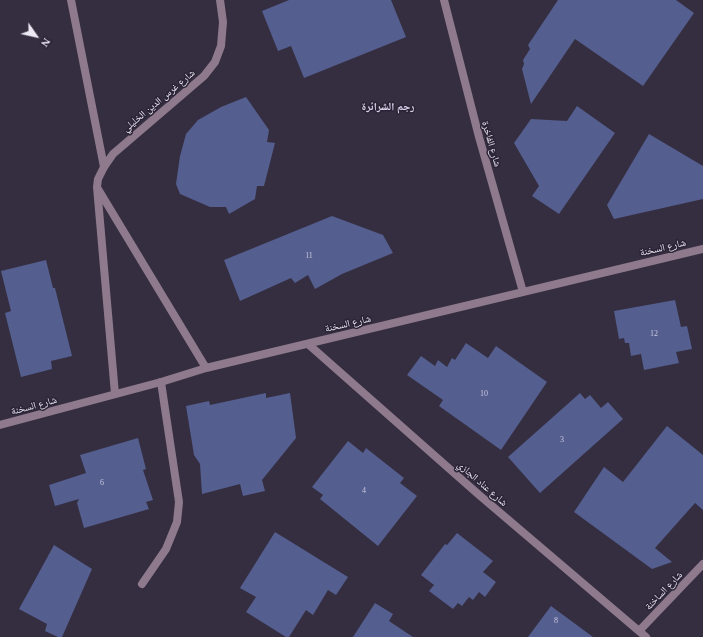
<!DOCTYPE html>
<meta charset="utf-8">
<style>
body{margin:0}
#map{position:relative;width:703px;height:637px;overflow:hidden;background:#352e40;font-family:"Times New Roman",serif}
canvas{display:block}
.north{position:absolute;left:16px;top:16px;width:40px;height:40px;-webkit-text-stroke:3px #2b2436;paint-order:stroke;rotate:124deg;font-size:11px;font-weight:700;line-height:16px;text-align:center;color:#ede9f5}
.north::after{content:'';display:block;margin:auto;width:14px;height:18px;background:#ede9f5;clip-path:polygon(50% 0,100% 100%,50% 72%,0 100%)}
</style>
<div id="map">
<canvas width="703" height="637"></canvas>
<div class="north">N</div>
</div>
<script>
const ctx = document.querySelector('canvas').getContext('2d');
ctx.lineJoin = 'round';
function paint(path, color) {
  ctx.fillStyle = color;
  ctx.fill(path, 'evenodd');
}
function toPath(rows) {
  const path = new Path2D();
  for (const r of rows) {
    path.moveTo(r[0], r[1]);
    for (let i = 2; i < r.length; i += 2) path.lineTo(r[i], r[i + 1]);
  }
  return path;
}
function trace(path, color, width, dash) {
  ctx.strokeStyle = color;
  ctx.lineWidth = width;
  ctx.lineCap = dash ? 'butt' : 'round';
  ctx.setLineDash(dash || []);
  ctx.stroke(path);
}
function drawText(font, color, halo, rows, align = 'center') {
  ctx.font = font + ' "Times New Roman","Noto Naskh Arabic",serif';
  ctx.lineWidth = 3;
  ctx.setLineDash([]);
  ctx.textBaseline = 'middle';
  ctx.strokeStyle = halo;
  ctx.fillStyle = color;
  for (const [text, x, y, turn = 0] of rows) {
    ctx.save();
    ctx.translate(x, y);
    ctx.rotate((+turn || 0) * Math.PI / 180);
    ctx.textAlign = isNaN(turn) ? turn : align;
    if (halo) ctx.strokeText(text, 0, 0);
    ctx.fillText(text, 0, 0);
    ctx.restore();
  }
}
const building = toPath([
 [289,0,391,0,406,37,304,78,291,46,278,51,262,11],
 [558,0,676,0,694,13,643,86,575,39,531,104,522,69,524,64,523,60,530,49,528,45],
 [246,97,269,130,267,142,275,143,264,186,257,186,255,199,229,214,226,207,210,207,180,194,176,184,180,156,186,134,198,120,221,107],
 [577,106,615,133,559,214,532,196,539,186,514,143,531,119,567,121],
 [649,134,703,166,703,199,614,219,607,205],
 [332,216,383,235,393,253,342,274,315,289,308,275,295,283,291,278,240,301,224,260],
 [46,260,53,288,55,288,72,356,51,361,52,369,21,377,5,313,11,311,1,271],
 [675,300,681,327,687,326,692,349,676,352,679,363,644,370,641,354,631,356,629,343,625,343,624,338,619,339,614,311],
 [466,343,488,358,496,346,547,382,501,450,439,406,443,400,407,375,421,356,435,366,438,360,447,367,452,358,455,360],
 [266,393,266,398,290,393,296,438,262,480,265,491,243,496,240,484,202,494,200,464,194,455,186,406,209,401,210,405],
 [580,393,585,399,590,395,601,408,608,402,623,419,540,493,508,457],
 [667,426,703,455,703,510,695,503,655,548,672,562,652,569,574,512,604,467,623,482],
 [138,438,146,469,143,470,153,500,146,502,149,509,84,528,77,503,79,499,55,506,49,485,86,473,80,455],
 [348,441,363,453,366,448,404,478,400,483,417,496,378,546,320,499,323,495,312,487],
 [275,532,348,577,336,595,328,590,313,615,306,610,289,637,286,637,246,612,256,597,240,588],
 [457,533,493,561,483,572,496,582,485,597,479,592,473,600,469,597,462,606,458,603,453,609,429,591,434,585,421,575,445,544,447,545],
 [54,545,92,569,62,637,58,637,45,631,47,624,19,609],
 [375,603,393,614,389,621,413,637,353,637],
 [551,606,593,637,528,637]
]);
const lane = toPath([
 [142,584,166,549,177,522,179,502,161,382]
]);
const street = toPath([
 [71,0,104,167],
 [444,0,479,137,523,292],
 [98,189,206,368],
 [308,344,478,494,646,637],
 [115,394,97,187,98,179,104,167,113,154,204,76,215,62,221,46,223,22,220,0],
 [0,425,161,382,206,368,703,249],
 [639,631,703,564]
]);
const numberNames = [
 ["11",309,256],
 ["12",654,334],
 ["10",484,394],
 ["3",562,440],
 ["6",102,483],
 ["4",364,491],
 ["8",556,621]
];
const streetNames = [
 ["شارع غرس الدين الخليلي",159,101,-40],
 ["شارع الفاخرة",491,144,74],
 ["شارع السخنة",663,248,-13],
 ["شارع السخنة",348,324,-13],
 ["شارع السخنة",34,406,-15],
 ["شارع عناد الجازي",482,484,41],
 ["شارع الساخنة",664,591,-46]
];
const neighbourhoodNames = [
 ["رجم الشرائرة",388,107]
];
paint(building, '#545e8f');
trace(lane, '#8e7a8c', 8);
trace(street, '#8e7a8c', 8);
drawText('8px', '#c7c6dc', null, numberNames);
drawText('10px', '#ede9f5', '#2b2436', streetNames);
drawText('bold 11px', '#ddd5ed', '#2b2436', neighbourhoodNames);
</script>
